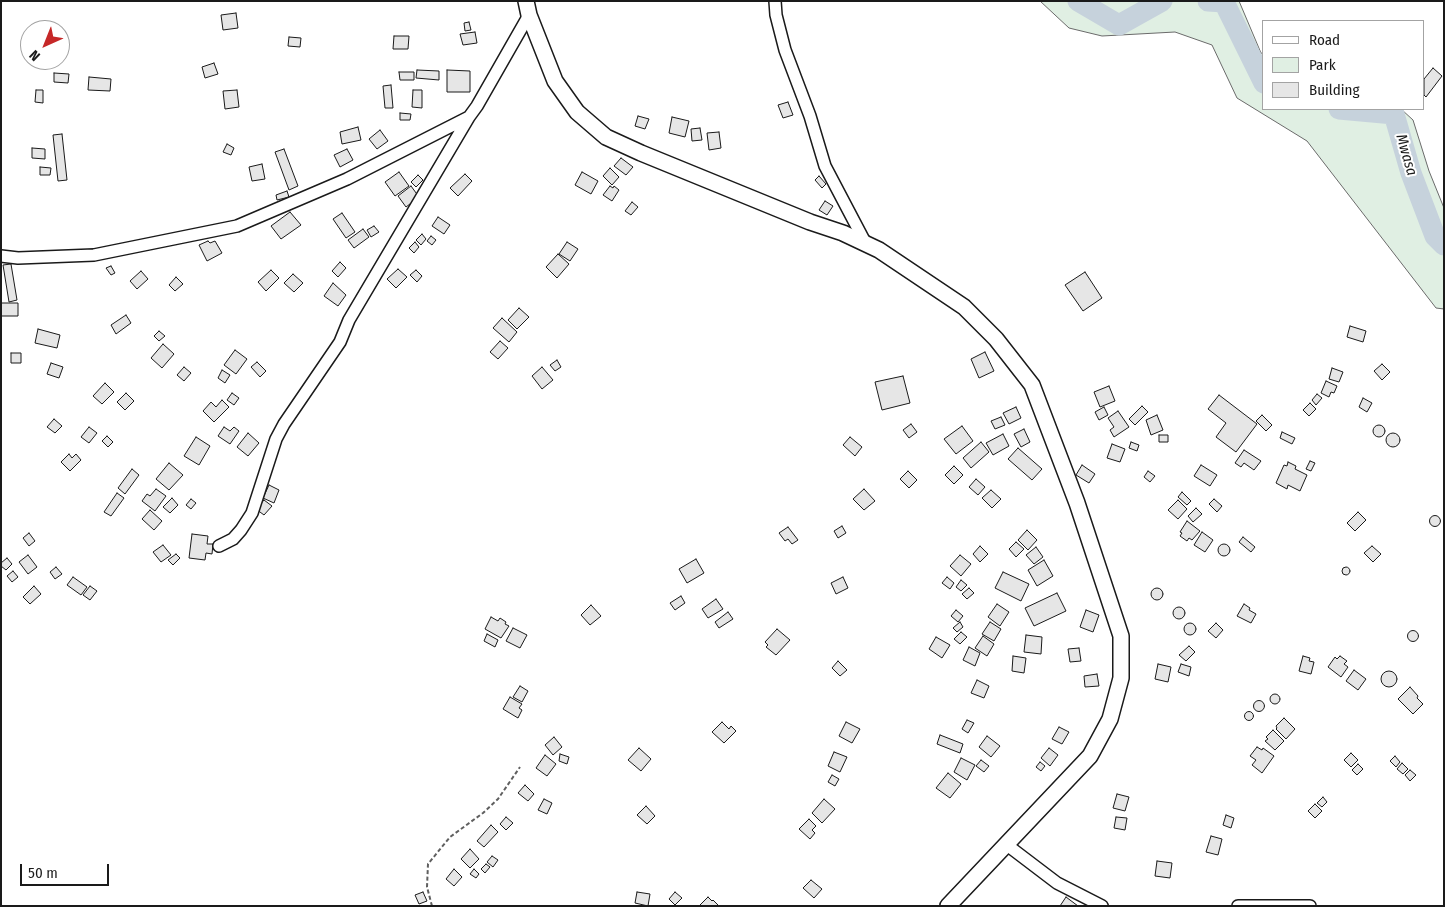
<!DOCTYPE html>
<style>
body{margin:0}
#map{position:relative;width:1445px;height:907px;overflow:hidden;background:#fff;font-family:"Fira Sans Condensed",sans-serif}
canvas{display:block}
.frame{position:absolute;inset:0;border:2px solid #1a1a1a;pointer-events:none}
.legend{position:absolute;left:1262px;top:20px;width:162px;height:90px;box-sizing:border-box;background:#fff;border:1px solid #a3a3a3;margin:0;padding:6px 9px;list-style:none;font-size:15px;color:#1a1a1a}
.legend li{display:flex;align-items:center;gap:10px;height:25px}
.legend b{width:25px;border:1px solid #a3a3a3}
.north{position:absolute;left:20px;top:20px;width:50px;height:50px;box-sizing:border-box;background:#fff;border:1px solid #a3a3a3;border-radius:50%;rotate:224deg;font-size:14px;font-weight:700;line-height:20px;text-align:center;color:#1a1a1a}
.north::after{content:'';display:block;margin:auto;width:18px;height:22px;background:#c62828;clip-path:polygon(50% 0,100% 100%,50% 72%,0 100%)}
.scale{position:absolute;left:20px;top:864px;width:89px;height:22px;box-sizing:border-box;border:2px solid #1a1a1a;border-top:0;padding-left:6px;font-size:15px;line-height:18px;white-space:nowrap;color:#1a1a1a;-webkit-text-stroke:4px #fff;paint-order:stroke}
</style>
<div id="map">
<canvas width="1445" height="907"></canvas>
<div class="frame"></div>
<ul class="legend">
<li><b style="height:6px;background:#fff"></b>Road</li>
<li><b style="height:14px;background:#e0efe3"></b>Park</li>
<li><b style="height:14px;background:#e6e6e6"></b>Building</li>
</ul>
<div class="north">N</div>
<div class="scale">50 m</div>
</div>
<script>
const ctx = document.querySelector('canvas').getContext('2d');
ctx.lineJoin = 'round';
function paint(path, color) {
  ctx.fillStyle = color;
  ctx.fill(path, 'evenodd');
}
function toPath(rows) {
  const path = new Path2D();
  for (const r of rows) {
    if (r.length === 3) {
      path.moveTo(r[0] + r[2], r[1]);
      path.arc(r[0], r[1], r[2], 0, 2 * Math.PI);
      continue;
    }
    path.moveTo(r[0], r[1]);
    for (let i = 2; i < r.length; i += 2) path.lineTo(r[i], r[i + 1]);
  }
  return path;
}
function trace(path, color, width, dash) {
  ctx.strokeStyle = color;
  ctx.lineWidth = width;
  ctx.lineCap = dash ? 'butt' : 'round';
  ctx.setLineDash(dash || []);
  ctx.stroke(path);
}
function drawText(font, color, halo, rows, align = 'center') {
  ctx.font = font + ' "Fira Sans Condensed",sans-serif';
  ctx.lineWidth = 4;
  ctx.setLineDash([]);
  ctx.textBaseline = 'middle';
  ctx.strokeStyle = halo;
  ctx.fillStyle = color;
  for (const [text, x, y, turn = 0] of rows) {
    ctx.save();
    ctx.translate(x, y);
    ctx.rotate((+turn || 0) * Math.PI / 180);
    ctx.textAlign = isNaN(turn) ? turn : align;
    if (halo) ctx.strokeText(text, 0, 0);
    ctx.fillText(text, 0, 0);
    ctx.restore();
  }
}
const green = toPath([
 [1040,1,1239,1,1261,53,1264,54,1264,109,1401,109,1413,120,1429,171,1444,208,1444,309,1436,308,1307,141,1237,98,1212,45,1175,32,1102,36,1069,28,1040,1]
]);
const river = toPath([
 [1078,1,1119,25,1162,1],
 [1208,1,1224,2,1264,83],
 [1339,109,1394,114,1411,173,1435,236,1444,245]
]);
const building = toPath([
 [236,13,238,28,223,30,221,15,236,13],
 [469,22,471,30,465,31,464,23,469,22],
 [475,32,477,43,463,45,460,34,475,32],
 [394,36,409,36,408,49,393,49,394,36],
 [289,37,301,38,300,47,288,46,289,37],
 [214,63,218,74,205,78,202,67,214,63],
 [1433,68,1442,76,1426,97,1424,95,1424,79,1433,68],
 [417,70,439,71,439,80,416,78,417,70],
 [447,70,470,71,470,92,447,92,447,70],
 [399,72,414,72,414,80,400,80,399,72],
 [54,73,69,74,68,83,54,82,54,73],
 [89,77,111,79,110,91,88,90,89,77],
 [391,85,393,108,385,108,383,86,391,85],
 [36,90,43,90,43,103,35,102,36,90],
 [237,90,239,107,225,109,223,91,237,90],
 [413,90,422,90,422,108,412,107,413,90],
 [788,102,793,115,783,118,778,105,788,102],
 [400,113,411,114,410,120,400,120,400,113],
 [638,116,649,119,645,129,635,126,638,116],
 [672,117,689,121,685,137,669,133,672,117],
 [358,127,361,140,342,144,340,132,358,127],
 [700,128,702,140,692,141,691,129,700,128],
 [380,130,388,141,377,149,369,139,380,130],
 [719,132,721,148,709,150,707,133,719,132],
 [62,134,67,180,58,181,53,135,62,134],
 [227,144,234,148,231,155,223,152,227,144],
 [32,148,45,149,45,159,32,158,32,148],
 [284,149,298,186,289,190,275,152,284,149],
 [347,149,353,160,340,167,334,155,347,149],
 [621,158,633,167,626,175,614,166,621,158],
 [262,164,265,179,252,181,249,167,262,164],
 [40,167,51,168,50,175,40,175,40,167],
 [610,168,619,177,612,185,603,176,610,168],
 [399,172,409,186,395,196,385,182,399,172],
 [582,172,598,181,591,194,575,185,582,172],
 [465,174,472,181,458,196,450,188,465,174],
 [418,175,423,180,416,187,411,182,418,175],
 [819,176,826,184,822,188,815,180,819,176],
 [411,186,419,197,406,207,398,196,411,186],
 [610,186,613,188,614,186,619,190,612,201,603,195,610,186],
 [287,191,289,197,277,200,276,195,287,191],
 [825,201,833,206,827,215,819,210,825,201],
 [632,202,638,207,631,215,625,211,632,202],
 [290,212,301,225,281,239,271,226,290,212],
 [342,213,355,232,346,238,333,219,342,213],
 [438,217,450,225,444,234,432,226,438,217],
 [374,226,379,232,371,237,367,230,374,226],
 [363,229,369,237,354,248,348,240,363,229],
 [422,234,426,239,421,245,416,240,422,234],
 [431,236,436,240,432,245,427,241,431,236],
 [208,241,210,243,215,241,222,253,207,261,199,245,208,241],
 [415,242,419,247,414,253,409,248,415,242],
 [567,242,578,249,570,261,559,254,567,242],
 [558,254,569,264,557,278,546,267,558,254],
 [340,262,346,268,338,277,332,271,340,262],
 [11,264,17,300,9,302,3,265,11,264],
 [111,266,115,273,111,275,106,268,111,266],
 [398,269,407,277,396,288,387,279,398,269],
 [271,270,279,278,266,291,258,282,271,270],
 [416,270,422,276,417,282,410,275,416,270],
 [141,271,148,279,137,289,130,281,141,271],
 [1085,272,1102,298,1083,311,1065,285,1085,272],
 [293,274,303,283,294,292,284,283,293,274],
 [176,277,183,284,175,291,169,285,176,277],
 [333,283,346,295,338,306,324,296,333,283],
 [1,303,18,303,18,316,1,316,1,303],
 [519,308,529,317,517,329,508,320,519,308],
 [126,315,131,323,116,334,111,325,126,315],
 [502,318,517,332,509,342,493,328,502,318],
 [1350,326,1366,331,1363,342,1347,337,1350,326],
 [38,329,60,335,57,348,35,343,38,329],
 [159,331,165,336,159,341,154,336,159,331],
 [500,341,508,348,498,359,490,352,500,341],
 [163,344,174,354,162,368,151,358,163,344],
 [235,350,247,359,236,374,224,365,235,350],
 [985,352,994,371,979,378,971,359,985,352],
 [11,353,21,353,21,363,11,363,11,353],
 [557,360,561,367,555,371,550,365,557,360],
 [257,362,266,371,260,377,251,367,257,362],
 [51,363,63,367,59,378,47,374,51,363],
 [1382,364,1390,372,1382,380,1374,371,1382,364],
 [184,367,191,373,184,381,177,375,184,367],
 [542,367,553,380,542,389,532,376,542,367],
 [1332,368,1343,372,1339,382,1329,379,1332,368],
 [222,370,230,375,225,383,218,378,222,370],
 [903,376,910,403,882,410,875,382,903,376],
 [1326,381,1337,386,1334,393,1331,392,1329,397,1321,393,1326,381],
 [105,383,114,392,102,404,93,396,105,383],
 [1109,386,1115,401,1100,407,1094,392,1109,386],
 [126,393,134,401,125,410,117,402,126,393],
 [232,393,239,398,234,405,227,400,232,393],
 [1317,394,1322,398,1316,405,1312,400,1317,394],
 [1219,395,1257,424,1236,452,1216,437,1226,423,1208,409,1219,395],
 [1363,398,1372,403,1367,412,1359,407,1363,398],
 [222,400,229,407,214,422,203,411,211,402,216,407,222,400],
 [1310,403,1316,409,1309,416,1303,410,1310,403],
 [1142,406,1148,412,1135,425,1129,419,1142,406],
 [1016,407,1021,418,1009,424,1003,413,1016,407],
 [1104,407,1108,415,1099,420,1095,412,1104,407],
 [1118,411,1129,427,1114,437,1110,430,1114,427,1108,418,1118,411],
 [1157,415,1163,430,1151,435,1146,420,1157,415],
 [1262,415,1272,425,1266,431,1256,421,1262,415],
 [1001,417,1005,425,995,429,991,421,1001,417],
 [54,419,62,426,55,433,47,427,54,419],
 [911,424,917,432,909,438,903,430,911,424],
 [1379,431,6],
 [962,426,973,441,956,454,944,439,962,426],
 [89,427,97,433,89,443,81,437,89,427],
 [224,427,230,431,234,427,239,431,230,444,218,436,224,427],
 [1024,429,1030,442,1021,447,1014,434,1024,429],
 [1282,432,1295,438,1292,444,1280,438,1282,432],
 [248,433,259,443,248,456,237,447,248,433],
 [1393,440,7],
 [1003,434,1009,446,993,455,986,443,1003,434],
 [1159,435,1168,435,1168,442,1159,442,1159,435],
 [107,436,113,442,108,447,102,441,107,436],
 [196,437,210,446,199,465,184,456,196,437],
 [850,437,862,447,855,456,843,445,850,437],
 [981,442,989,452,971,468,963,458,981,442],
 [1131,442,1139,445,1137,451,1129,448,1131,442],
 [1112,444,1125,449,1120,462,1107,458,1112,444],
 [1018,448,1042,469,1032,480,1008,459,1018,448],
 [1244,450,1261,461,1254,470,1244,463,1241,467,1235,463,1244,450],
 [69,454,72,458,76,454,81,460,70,471,61,462,69,454],
 [1310,461,1315,463,1311,471,1306,469,1310,461],
 [1288,462,1296,466,1295,469,1307,475,1300,491,1288,485,1287,489,1276,483,1284,465,1287,466,1288,462],
 [169,463,183,475,169,490,156,479,169,463],
 [1082,465,1095,474,1089,483,1076,475,1082,465],
 [1201,465,1217,475,1210,486,1194,476,1201,465],
 [954,466,963,475,954,484,945,475,954,466],
 [132,469,139,475,125,494,118,488,132,469],
 [908,471,917,480,909,488,900,479,908,471],
 [1148,471,1155,476,1150,482,1144,477,1148,471],
 [976,479,985,487,978,495,969,487,976,479],
 [269,485,279,490,274,503,263,498,269,485],
 [156,489,166,496,155,511,142,501,147,494,150,496,156,489],
 [864,489,875,501,864,510,853,499,864,489],
 [991,490,1001,499,992,508,982,498,991,490],
 [1182,492,1191,501,1187,505,1178,497,1182,492],
 [117,493,124,498,111,516,104,512,117,493],
 [172,498,178,505,170,513,163,507,172,498],
 [191,499,196,503,191,509,186,505,191,499],
 [1214,499,1222,506,1217,512,1209,504,1214,499],
 [264,500,272,506,264,515,256,509,264,500],
 [1178,500,1187,509,1178,519,1168,510,1178,500],
 [1196,508,1202,514,1193,522,1188,516,1196,508],
 [150,510,162,521,154,530,142,519,150,510],
 [1358,512,1366,520,1355,531,1347,523,1358,512],
 [1435,521,5.5],
 [1187,521,1200,531,1192,540,1189,538,1187,541,1180,536,1182,533,1180,532,1187,521],
 [842,526,846,533,838,538,834,531,842,526],
 [788,527,798,540,792,544,788,539,785,541,779,533,788,527],
 [1027,530,1037,540,1028,550,1018,540,1027,530],
 [1202,532,1213,540,1205,552,1194,545,1202,532],
 [29,533,35,541,29,546,23,538,29,533],
 [192,534,208,536,207,544,213,544,212,554,206,553,205,560,189,558,192,534],
 [1243,537,1255,547,1251,552,1239,542,1243,537],
 [1016,542,1024,549,1016,557,1009,549,1016,542],
 [1224,550,6],
 [163,545,171,555,161,562,153,552,163,545],
 [980,546,988,554,980,562,973,554,980,546],
 [1372,546,1381,554,1373,562,1364,553,1372,546],
 [1036,547,1043,557,1034,564,1026,555,1036,547],
 [176,554,180,558,173,565,168,560,176,554],
 [28,555,37,567,28,574,19,562,28,555],
 [960,555,971,564,961,576,950,566,960,555],
 [7,558,12,564,6,570,1,566,1,563,7,558],
 [696,559,704,573,687,583,679,569,696,559],
 [1044,560,1053,576,1037,586,1028,570,1044,560],
 [56,567,62,574,55,579,50,572,56,567],
 [1346,571,4],
 [13,571,18,577,12,582,7,576,13,571],
 [1003,572,1029,584,1021,601,995,588,1003,572],
 [73,577,87,587,81,595,67,585,73,577],
 [843,577,848,588,836,594,831,583,843,577],
 [947,577,954,583,950,589,942,583,947,577],
 [961,580,967,585,961,591,956,587,961,580],
 [34,586,41,594,30,604,23,597,34,586],
 [90,586,97,591,90,600,83,595,90,586],
 [969,588,974,593,967,599,962,594,969,588],
 [1157,594,6],
 [1057,593,1066,611,1034,626,1025,608,1057,593],
 [681,596,685,603,675,610,670,603,681,596],
 [716,599,723,609,708,618,702,609,716,599],
 [997,604,1009,612,1000,626,988,617,997,604],
 [1244,604,1250,608,1249,610,1256,614,1251,623,1237,616,1244,604],
 [591,605,601,616,590,625,581,615,591,605],
 [1179,613,6],
 [956,610,963,616,958,622,951,616,956,610],
 [1086,610,1099,615,1093,632,1080,627,1086,610],
 [728,612,733,619,719,628,715,622,728,612],
 [491,617,498,621,500,618,506,622,505,624,509,626,501,638,485,629,491,617],
 [960,622,963,627,957,632,953,628,960,622],
 [990,622,1001,629,994,641,982,634,990,622],
 [1190,629,6],
 [1216,623,1223,630,1216,638,1208,631,1216,623],
 [513,628,527,635,520,648,506,641,513,628],
 [777,629,790,640,776,655,766,647,768,645,765,642,777,629],
 [1413,636,5.5],
 [961,632,967,637,960,644,954,639,961,632],
 [487,634,498,640,495,647,484,641,487,634],
 [1026,635,1042,637,1041,654,1024,652,1026,635],
 [983,636,994,644,987,656,975,648,983,636],
 [936,637,950,645,942,658,929,649,936,637],
 [1189,646,1195,652,1186,661,1179,655,1189,646],
 [969,647,980,653,975,666,963,660,969,647],
 [1079,648,1081,661,1070,662,1068,649,1079,648],
 [1013,656,1026,658,1024,673,1012,671,1013,656],
 [1303,656,1310,658,1309,661,1314,662,1311,674,1299,671,1303,656],
 [1340,656,1347,661,1344,664,1348,667,1341,677,1328,667,1335,657,1337,659,1340,656],
 [838,661,847,670,840,676,832,668,838,661],
 [1158,664,1171,667,1168,682,1155,679,1158,664],
 [1181,664,1191,667,1189,676,1178,672,1181,664],
 [1354,670,1366,679,1358,690,1346,681,1354,670],
 [1389,679,8],
 [1097,674,1099,686,1085,687,1084,676,1097,674],
 [977,680,989,686,984,698,971,693,977,680],
 [520,686,528,691,522,702,513,697,520,686],
 [1410,687,1418,696,1417,698,1423,704,1413,714,1398,699,1410,687],
 [1275,699,5],
 [510,697,522,704,519,708,522,710,518,718,503,709,510,697],
 [1259,706,5.5],
 [1249,716,4.5],
 [1284,718,1295,729,1286,739,1276,729,1277,728,1276,726,1284,718],
 [967,720,974,723,968,733,962,729,967,720],
 [722,722,729,729,731,726,736,731,724,743,712,732,722,722],
 [846,722,860,729,852,743,839,736,846,722],
 [1059,727,1069,732,1062,744,1052,739,1059,727],
 [1273,730,1284,741,1275,750,1265,741,1268,739,1266,737,1273,730],
 [940,735,963,744,960,753,937,744,940,735],
 [987,736,1000,746,991,757,979,747,987,736],
 [554,737,562,747,553,755,545,745,554,737],
 [1257,747,1262,750,1263,748,1274,756,1262,773,1252,765,1256,760,1250,756,1257,747],
 [639,748,651,759,641,771,628,760,639,748],
 [1049,748,1058,755,1050,766,1041,758,1049,748],
 [834,752,847,757,840,772,828,766,834,752],
 [1351,753,1358,760,1351,767,1344,760,1351,753],
 [560,754,569,757,567,764,559,761,560,754],
 [545,755,556,764,547,776,536,768,545,755],
 [1395,756,1400,762,1396,767,1390,761,1395,756],
 [961,758,975,765,967,780,954,772,961,758],
 [981,760,989,766,984,772,976,766,981,760],
 [1040,762,1045,766,1041,771,1036,767,1040,762],
 [1402,763,1408,769,1403,774,1397,769,1402,763],
 [1358,764,1363,769,1357,775,1352,770,1358,764],
 [1410,770,1416,775,1410,781,1405,775,1410,770],
 [948,773,961,784,950,798,936,788,948,773],
 [832,775,839,779,835,786,828,782,832,775],
 [525,785,534,794,528,801,518,793,525,785],
 [1117,794,1129,797,1125,811,1113,808,1117,794],
 [1323,797,1327,802,1322,807,1317,803,1323,797],
 [544,799,552,803,547,814,538,810,544,799],
 [824,799,835,809,822,823,812,813,824,799],
 [1315,804,1322,811,1315,818,1308,811,1315,804],
 [646,806,655,816,647,824,637,815,646,806],
 [1226,815,1234,818,1231,828,1223,825,1226,815],
 [506,817,513,823,506,830,500,824,506,817],
 [1116,817,1127,818,1125,830,1114,828,1116,817],
 [809,819,816,826,812,830,815,833,810,839,799,829,809,819],
 [491,825,498,832,484,847,477,841,491,825],
 [1211,836,1222,839,1218,855,1206,852,1211,836],
 [470,849,479,859,470,868,461,859,470,849],
 [492,856,498,860,493,867,487,862,492,856],
 [1157,861,1172,863,1170,878,1155,876,1157,861],
 [486,864,490,867,485,873,481,869,486,864],
 [454,869,462,877,454,886,446,879,454,869],
 [474,869,479,874,476,878,470,874,474,869],
 [811,880,822,889,814,898,803,888,811,880],
 [423,892,427,901,419,904,415,895,423,892],
 [637,892,650,894,648,906,635,903,637,892],
 [675,892,682,898,675,905,669,899,675,892],
 [708,897,712,901,713,900,719,906,699,906,708,897],
 [1066,897,1078,906,1060,906,1066,897]
]);
const path = toPath([
 [432,906,427,887,428,864,450,837,483,813,498,799,520,767]
]);
const street = toPath([
 [775,1,776,15,785,50,810,116,825,166,866,244],
 [1,256,18,258,94,255,237,226,347,179,469,117],
 [219,546,233,539,241,530,252,513,276,439,284,424,340,342,349,320,469,117,477,106,529,15],
 [1007,845,1057,883,1102,906],
 [1238,906,1310,906]
]);
const secondary = toPath([
 [526,1,529,15,555,81,577,112,606,137,641,153,810,222,843,233,879,250,964,307,996,339,1032,385,1077,503,1121,636,1121,678,1110,719,1090,756,948,906]
]);
const waterNames = [
 ["Mwasa",1406,155,74]
];
paint(green, '#e0efe3');
trace(green, '#6a6a6a', 1);
trace(river, '#c6d2dc', 21);
paint(building, '#e6e6e6');
trace(building, '#1a1a1a', 1);
trace(street, '#1a1a1a', 14);
trace(secondary, '#1a1a1a', 18);
trace(path, '#5f5f5f', 2, [4, 2.5]);
trace(street, '#fff', 11);
trace(secondary, '#fff', 15);
drawText('italic 15px', '#1a1a1a', '#fff', waterNames);
</script>
